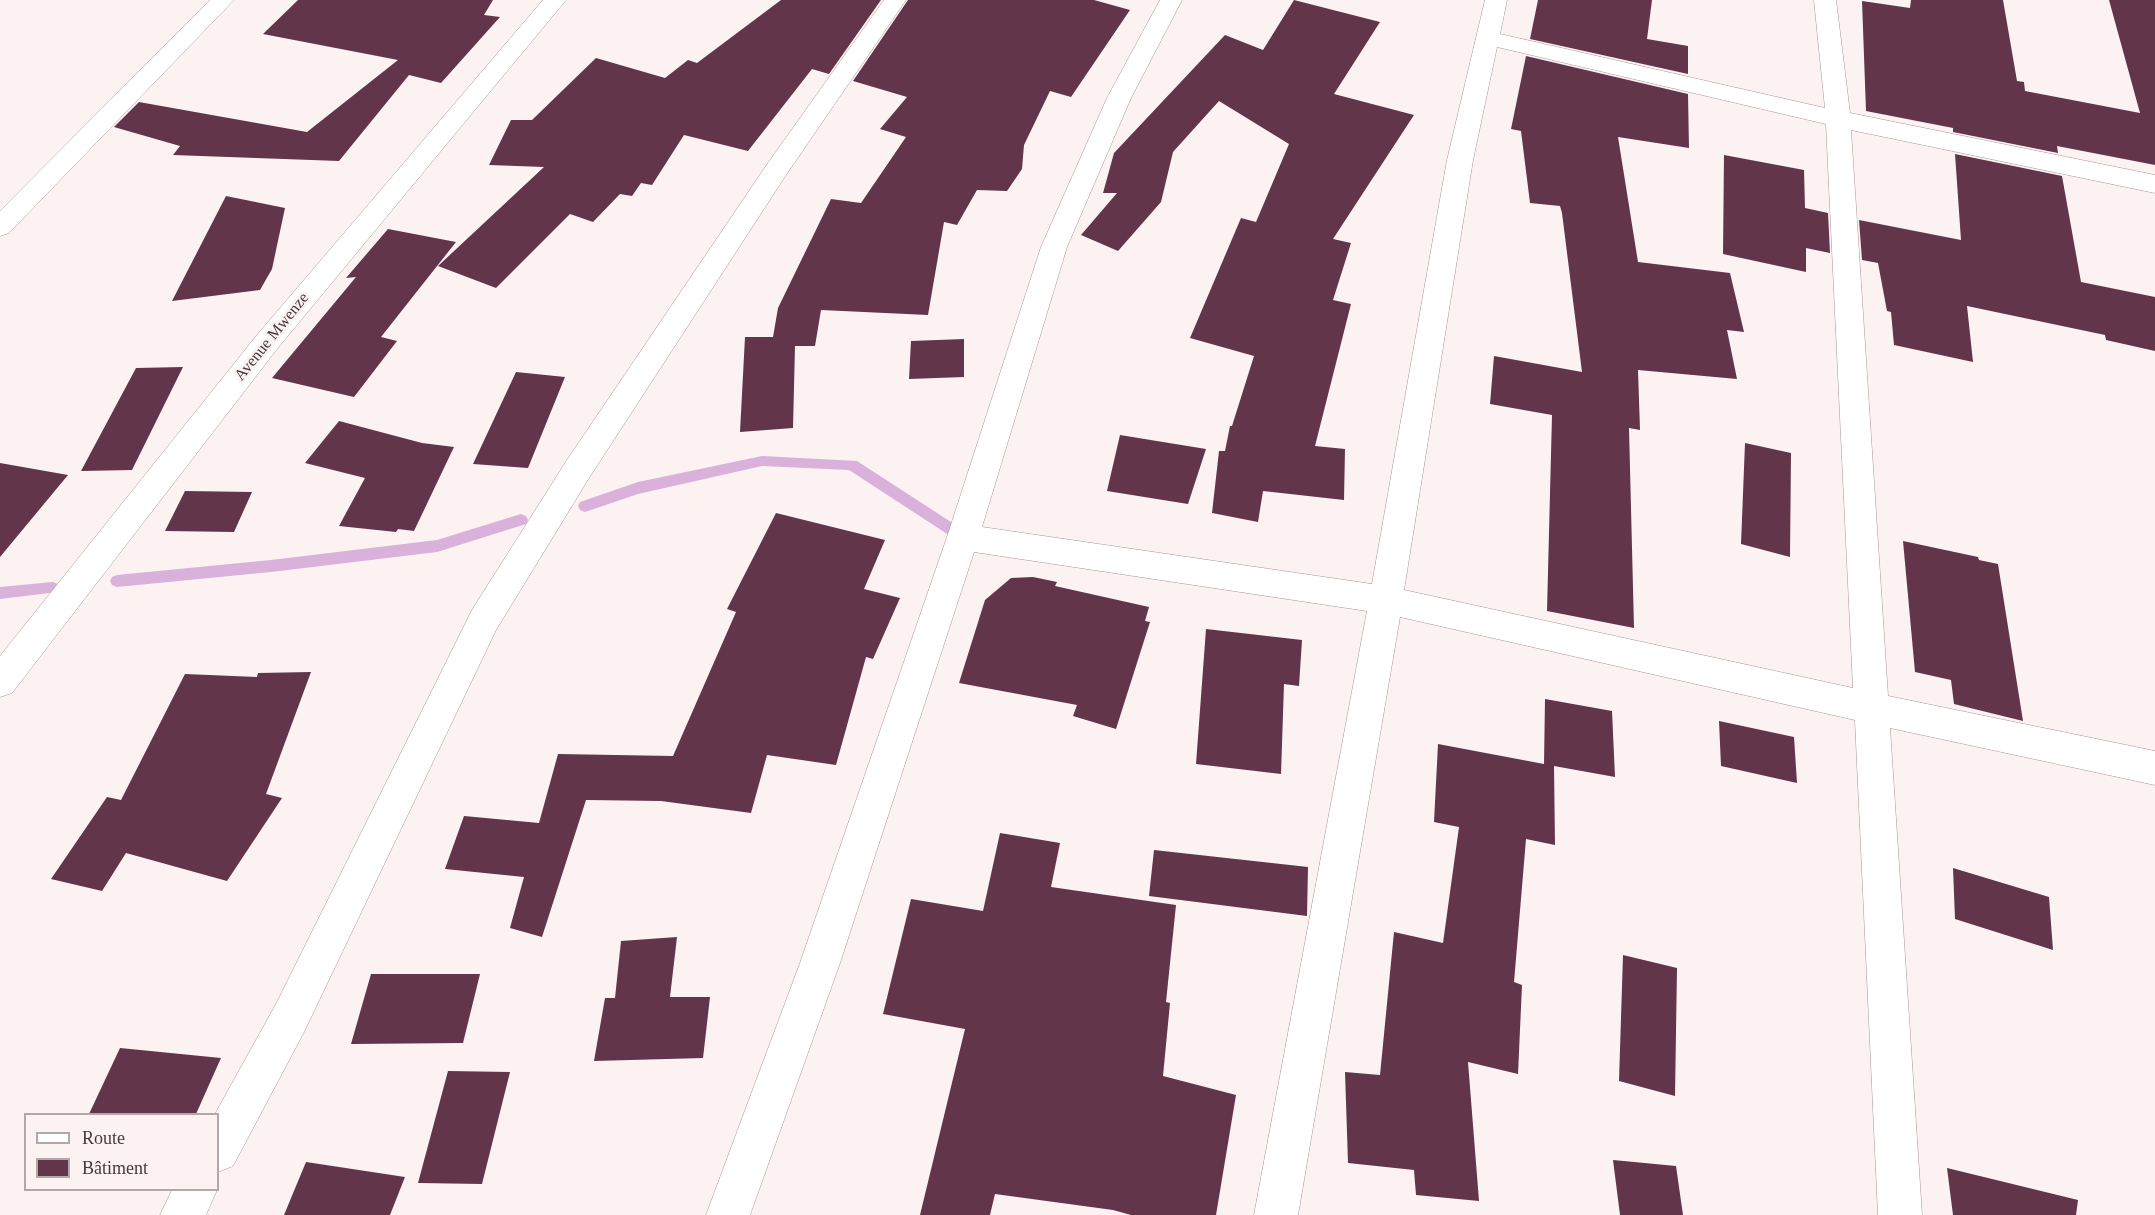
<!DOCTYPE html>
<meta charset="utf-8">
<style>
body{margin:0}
#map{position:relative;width:2155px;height:1215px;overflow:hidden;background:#fcf2f2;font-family:Georgia,serif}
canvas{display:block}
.legend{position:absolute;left:24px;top:1113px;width:195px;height:78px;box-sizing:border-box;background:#fcf2f2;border:2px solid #b2a8a8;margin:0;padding:8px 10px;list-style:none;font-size:18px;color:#443a3a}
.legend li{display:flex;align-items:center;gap:12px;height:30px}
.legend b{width:30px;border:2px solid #b2a8a8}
</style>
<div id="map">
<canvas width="2155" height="1215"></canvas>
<ul class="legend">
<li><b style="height:8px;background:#fff"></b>Route</li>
<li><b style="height:16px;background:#62354b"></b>Bâtiment</li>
</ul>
</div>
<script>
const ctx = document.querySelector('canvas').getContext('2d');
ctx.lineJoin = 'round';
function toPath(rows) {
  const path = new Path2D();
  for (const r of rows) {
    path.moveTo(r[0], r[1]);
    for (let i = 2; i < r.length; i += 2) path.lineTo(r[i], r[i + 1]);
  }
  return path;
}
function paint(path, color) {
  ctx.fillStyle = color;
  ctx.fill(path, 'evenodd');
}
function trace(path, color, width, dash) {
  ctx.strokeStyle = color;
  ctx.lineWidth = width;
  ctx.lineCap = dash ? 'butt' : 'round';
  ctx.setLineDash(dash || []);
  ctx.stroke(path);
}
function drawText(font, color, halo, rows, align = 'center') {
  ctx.font = font + ' Georgia,serif';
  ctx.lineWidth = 6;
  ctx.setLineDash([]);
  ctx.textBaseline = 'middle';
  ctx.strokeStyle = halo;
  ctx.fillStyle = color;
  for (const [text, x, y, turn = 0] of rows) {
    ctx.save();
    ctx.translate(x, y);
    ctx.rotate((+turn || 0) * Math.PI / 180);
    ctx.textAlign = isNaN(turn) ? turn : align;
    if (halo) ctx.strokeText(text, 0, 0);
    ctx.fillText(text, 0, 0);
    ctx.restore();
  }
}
const stream = toPath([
 [762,456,857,461,968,533,970,537,968,541,963,543,958,541,849,470,762,466,638,494,585,512,580,510,578,506,580,502,638,482,762,456],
 [521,514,526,516,528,520,526,524,437,552,271,572,117,587,112,585,110,581,112,577,117,575,271,560,437,540,521,514],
 [53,582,58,584,60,588,58,592,0,599,0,587,53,582]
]);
const building = toPath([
 [298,0,493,0,484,15,500,17,441,83,409,75,339,161,173,155,180,146,114,127,139,102,307,132,398,60,263,34],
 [781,0,881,0,829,74,812,69,748,151,684,135,652,185,641,183,632,196,620,194,593,222,570,214,496,288,438,266,544,167,489,165,511,120,532,120,596,58,665,78,688,60,697,63],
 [908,0,1094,0,1130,10,1071,97,1050,91,1024,145,1022,169,1007,191,977,190,957,225,944,222,928,315,821,310,815,346,795,346,793,428,740,432,745,337,773,337,778,308,831,199,861,203,906,137,880,129,907,97,853,81],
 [1294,0,1380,22,1334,94,1414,115,1333,239,1351,243,1333,300,1351,304,1315,446,1345,449,1344,500,1263,491,1258,522,1212,513,1219,451,1225,451,1230,426,1232,426,1254,356,1190,338,1241,218,1256,222,1289,144,1219,101,1173,152,1161,202,1118,251,1081,235,1117,193,1103,193,1114,153,1225,35,1263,50],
 [1538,0,1652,0,1647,39,1688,46,1688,74,1530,39],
 [1911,0,2003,0,2017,81,2024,82,2025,91,2140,113,2109,0,2155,0,2155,165,2057,146,2058,153,1953,132,1953,128,1866,111,1862,1,1910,8],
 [1526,56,1688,94,1689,148,1618,137,1638,262,1730,273,1744,332,1727,330,1737,379,1638,370,1640,430,1629,428,1634,628,1547,611,1552,415,1490,404,1494,356,1582,372,1562,213,1560,206,1530,203,1521,131,1511,129],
 [1955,154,2062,176,2081,282,2155,297,2155,351,2106,340,2105,335,1967,306,1973,362,1894,345,1891,312,1887,311,1878,263,1862,260,1859,220,1961,240],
 [1724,155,1804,170,1805,208,1828,213,1830,253,1806,248,1806,272,1723,254],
 [226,196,285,208,272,269,260,290,172,301],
 [388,229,456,242,381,337,397,341,354,397,272,378,356,277,346,278],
 [964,339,964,377,909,379,911,341],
 [183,367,132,470,81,471,136,368],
 [516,372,565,377,528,468,473,464],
 [339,421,422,443,454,447,414,531,398,529,396,532,339,526,365,478,305,463],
 [1120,435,1206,449,1188,504,1107,491],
 [1745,443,1791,453,1790,557,1741,544],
 [0,463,68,475,0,557],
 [185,491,252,492,234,532,165,531],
 [776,513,885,540,864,589,900,598,873,659,866,657,836,765,767,755,751,813,661,801,586,800,542,937,510,928,524,877,445,869,464,816,539,823,558,754,673,756,736,612,727,609],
 [1903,541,1978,557,1979,560,1998,564,2023,721,1954,704,1951,680,1915,672],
 [1033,577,1057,582,1055,586,1149,607,1145,621,1150,622,1116,729,1073,716,1077,705,959,683,985,600,1011,578],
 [1206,629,1302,640,1299,686,1284,684,1281,774,1196,764],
 [311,672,266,794,282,798,227,881,126,853,102,891,51,879,107,797,121,800,185,674,257,677,258,673],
 [1545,699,1612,711,1615,777,1554,766,1555,845,1526,839,1514,982,1522,985,1518,1074,1468,1062,1479,1201,1416,1195,1414,1170,1348,1163,1345,1072,1380,1075,1394,932,1443,943,1459,827,1434,822,1438,744,1544,764],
 [1719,721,1794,737,1797,783,1721,766],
 [1000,833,1060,843,1051,887,1176,905,1166,1002,1170,1003,1163,1076,1236,1095,1216,1215,1131,1215,1113,1210,995,1194,990,1215,920,1215,965,1029,883,1014,911,899,983,911],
 [1154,850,1308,867,1307,916,1149,896],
 [1953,868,2049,897,2053,950,1955,919],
 [677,937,670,997,710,997,703,1058,594,1061,605,998,615,998,621,941],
 [1623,955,1677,968,1675,1096,1619,1081],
 [371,974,480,974,463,1043,351,1044],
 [120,1048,221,1058,196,1114,89,1114],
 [448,1071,510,1072,482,1184,418,1183],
 [1613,1160,1676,1166,1683,1215,1620,1215],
 [306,1162,405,1177,390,1215,284,1215],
 [1947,1168,2078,1200,2076,1215,1953,1215]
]);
const minor = toPath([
 [210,0,234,0,9,233,0,236,0,211,210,0],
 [543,0,566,0,277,349,12,693,0,697,0,656,257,335,543,0],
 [884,0,906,0,786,175,589,478,496,630,304,1032,233,1166,218,1172,218,1114,215,1114,276,1004,472,610,567,460,768,163,884,0],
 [1160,0,1182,0,1131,98,1067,247,982,527,1372,584,1447,160,1485,0,1507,0,1500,34,1825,108,1814,0,1836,0,1850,113,2155,175,2155,193,1851,130,1888,696,2155,751,2155,785,1890,728,1922,1215,1878,1215,1855,720,1400,617,1298,1215,1254,1215,1367,611,974,552,840,963,750,1215,706,1215,800,963,947,537,1041,247,1107,98,1160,0],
 [1497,47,1826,124,1853,688,1404,590,1473,160,1497,47],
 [172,1190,217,1190,206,1215,160,1215,172,1190]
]);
const streetNames = [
 ["Avenue Mwenze",272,337,-51]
];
paint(stream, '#d9b1da');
paint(building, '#62354b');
trace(minor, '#aa9394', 1);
paint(minor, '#fff');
drawText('16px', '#443a3a', '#fcf2f2', streetNames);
</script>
